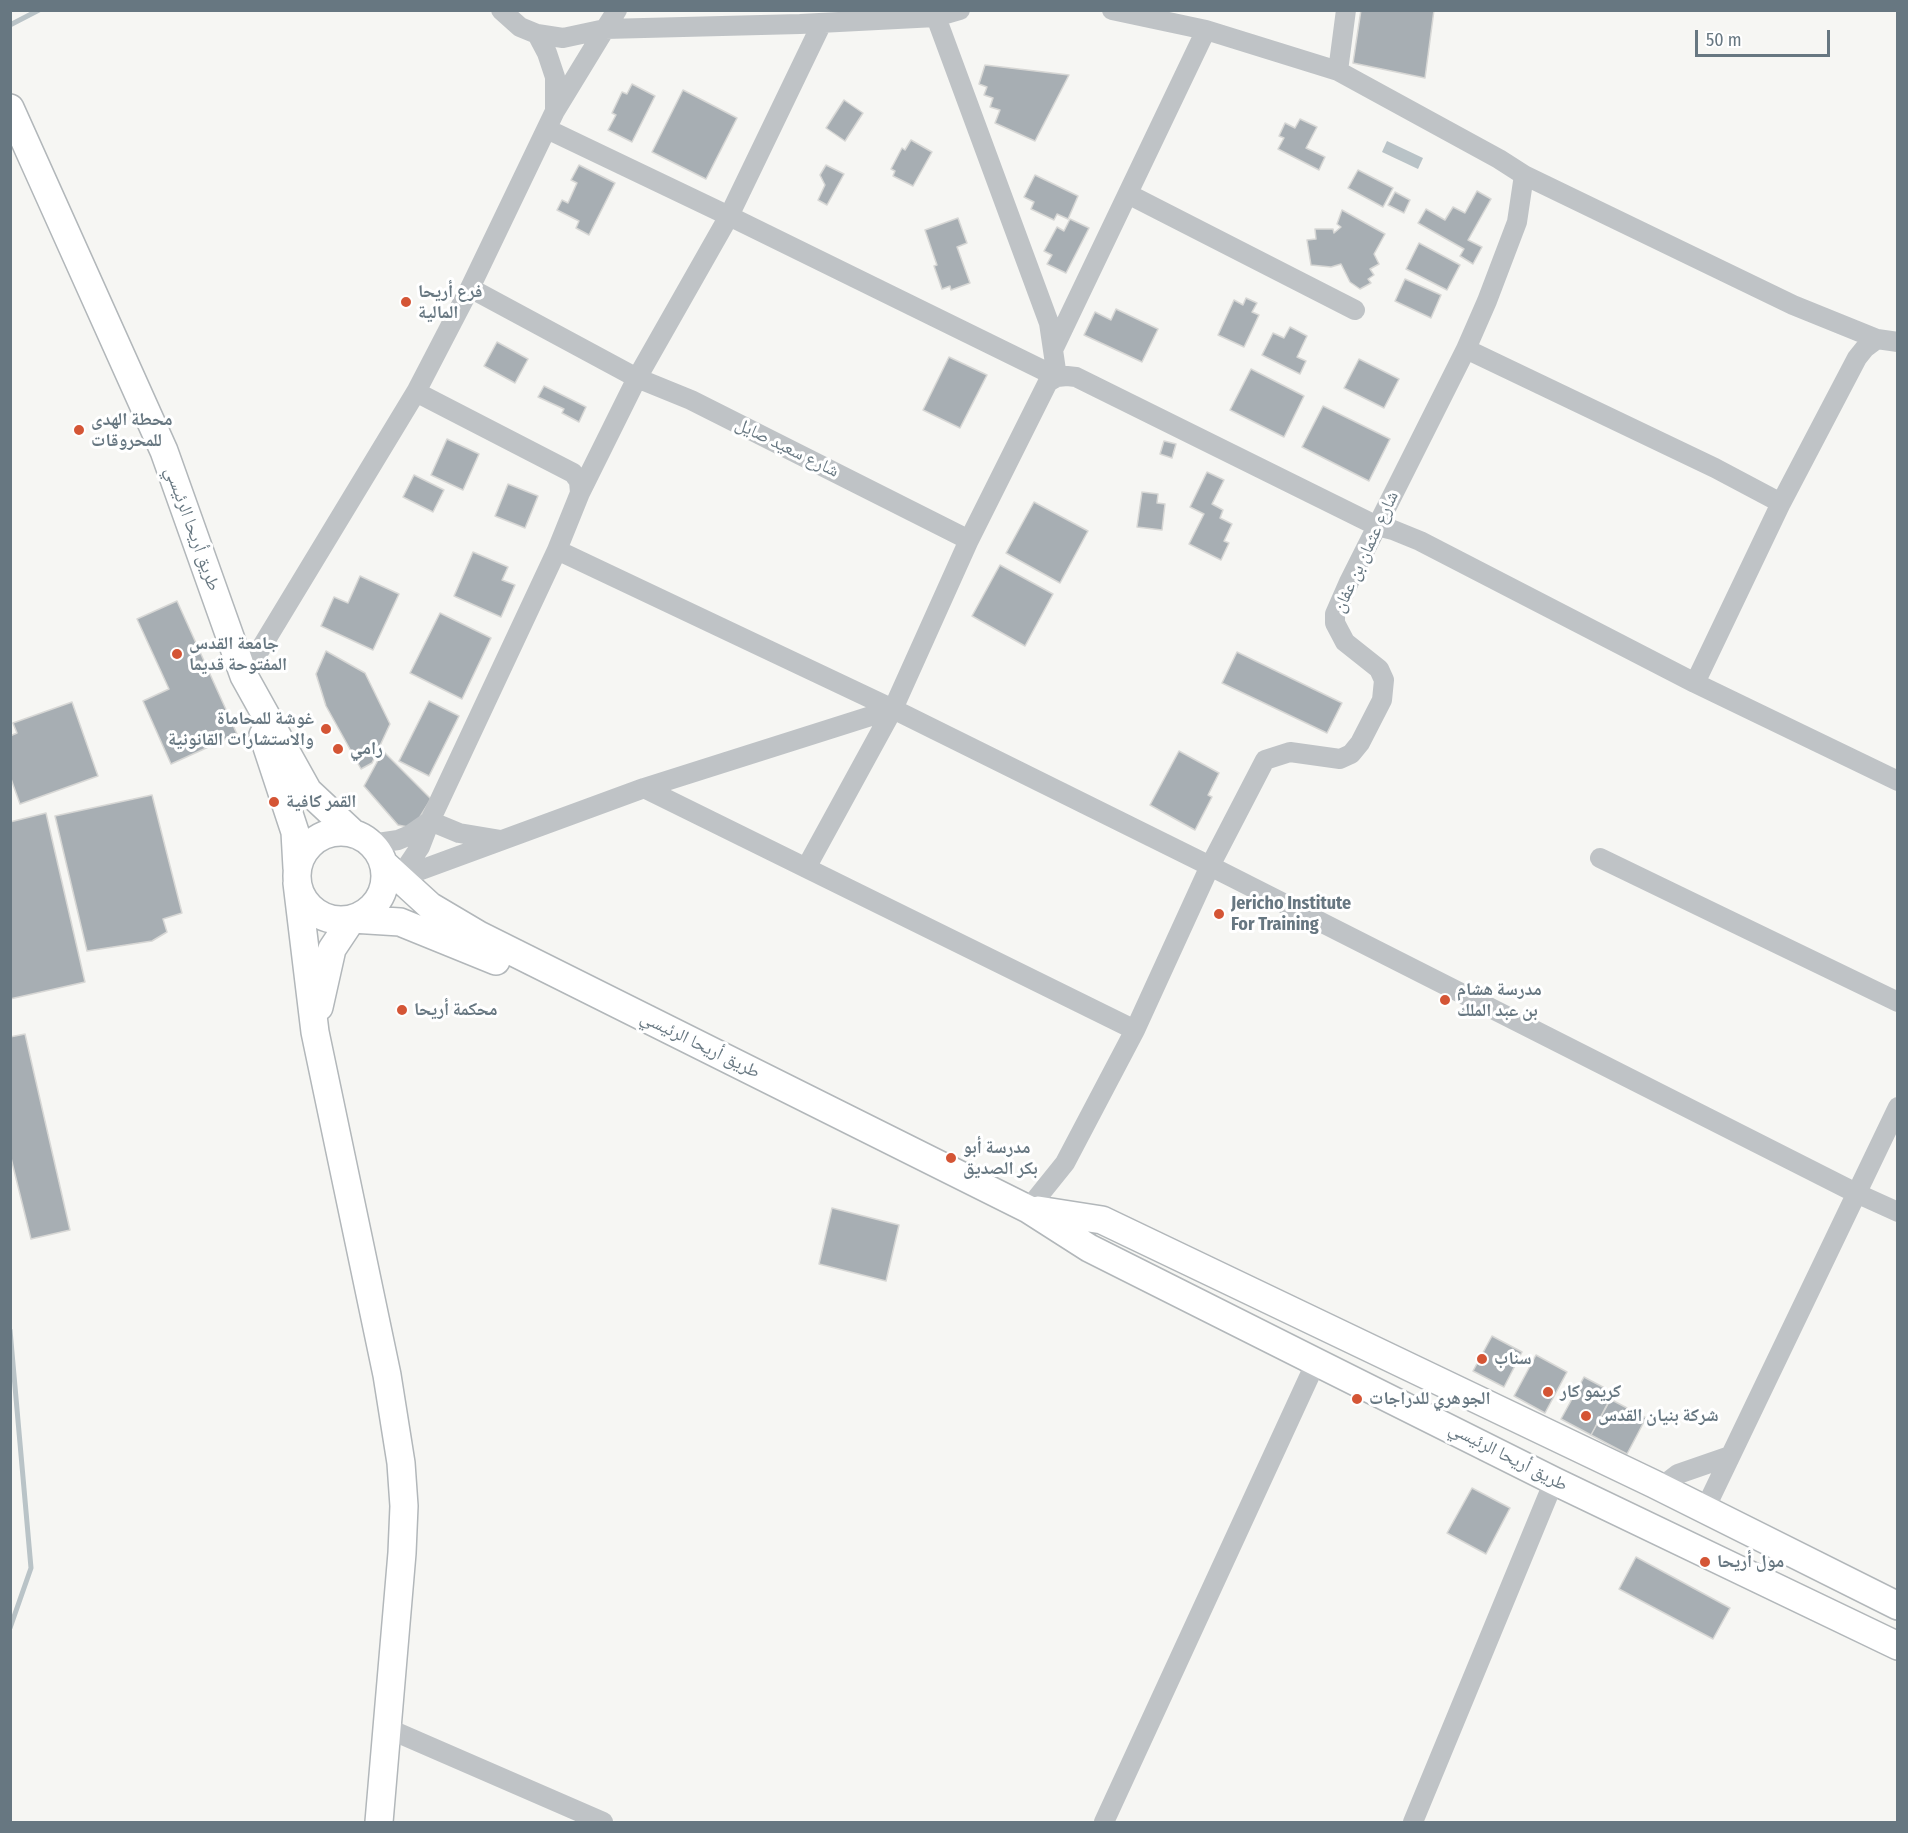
<!DOCTYPE html>
<meta charset="utf-8">
<style>
body{margin:0}
#map{position:relative;width:1908px;height:1833px;overflow:hidden;background:#f6f6f3;font-family:"Fira Sans Condensed",sans-serif}
canvas{display:block}
.frame{position:absolute;inset:0;border:12px solid #677781;pointer-events:none}
.scale{position:absolute;left:1695px;top:30px;width:135px;height:27px;box-sizing:border-box;border:3px solid #677781;border-top:0;padding-left:8px;font-size:18px;line-height:21px;white-space:nowrap;color:#677781;-webkit-text-stroke:4px #fff;paint-order:stroke}
</style>
<div id="map">
<canvas width="1908" height="1833"></canvas>
<div class="frame"></div>
<div class="scale">50 m</div>
</div>
<script>
const ctx = document.querySelector('canvas').getContext('2d');
ctx.lineJoin = 'round';
function paint(path, color) {
  ctx.fillStyle = color;
  ctx.fill(path, 'evenodd');
}
function toPath(rows) {
  const path = new Path2D();
  for (const r of rows) {
    if (r.length === 3) {
      path.moveTo(r[0] + r[2], r[1]);
      path.arc(r[0], r[1], r[2], 0, 2 * Math.PI);
      continue;
    }
    path.moveTo(r[0], r[1]);
    for (let i = 2; i < r.length; i += 2) path.lineTo(r[i], r[i + 1]);
  }
  return path;
}
function trace(path, color, width, dash) {
  ctx.strokeStyle = color;
  ctx.lineWidth = width;
  ctx.lineCap = dash ? 'butt' : 'round';
  ctx.setLineDash(dash || []);
  ctx.stroke(path);
}
function drawText(font, color, halo, rows, align = 'center') {
  ctx.font = font + ' "Fira Sans Condensed","Noto Naskh Arabic",sans-serif';
  ctx.lineWidth = 6;
  ctx.setLineDash([]);
  ctx.textBaseline = 'middle';
  ctx.strokeStyle = halo;
  ctx.fillStyle = color;
  for (const [text, x, y, turn = 0] of rows) {
    ctx.save();
    ctx.translate(x, y);
    ctx.rotate((+turn || 0) * Math.PI / 180);
    ctx.textAlign = isNaN(turn) ? turn : align;
    if (halo) ctx.strokeText(text, 0, 0);
    ctx.fillText(text, 0, 0);
    ctx.restore();
  }
}
const water = toPath([
 [1387,141,1423,158,1418,169,1382,152]
]);
const stream = toPath([
 [10,25,39,10],
 [10,1330,31,1568,10,1628]
]);
const building = toPath([
 [1361,10,1434,10,1425,78,1353,63,1361,10],
 [985,65,1069,75,1035,141,995,123,1000,110,990,107,993,98,984,95,987,87,979,84,985,65],
 [632,84,655,96,632,142,608,130,616,115,612,113,622,92,627,94,632,84],
 [683,90,737,118,706,179,652,152,683,90],
 [844,100,863,113,845,141,826,128,844,100],
 [1300,119,1317,127,1306,148,1325,157,1319,170,1278,149,1284,138,1279,136,1285,123,1295,128,1300,119],
 [911,140,932,152,913,186,893,176,895,171,891,169,902,148,905,150,911,140],
 [579,165,615,183,589,235,576,228,579,221,557,210,562,200,568,203,577,183,571,180,579,165],
 [826,165,844,174,827,205,818,200,825,185,820,175,826,165],
 [1358,170,1393,188,1383,207,1348,188,1358,170],
 [1035,175,1078,196,1068,219,1057,214,1054,220,1031,209,1034,202,1024,197,1035,175],
 [1477,191,1491,199,1468,240,1482,247,1473,264,1460,256,1464,249,1418,223,1426,209,1445,220,1453,207,1465,213,1477,191],
 [1395,192,1410,200,1404,213,1388,205,1395,192],
 [1342,210,1385,234,1374,254,1379,264,1370,269,1374,275,1368,279,1371,283,1360,289,1350,282,1341,264,1331,267,1311,265,1307,240,1316,239,1315,229,1333,229,1334,233,1341,227,1337,224,1342,210],
 [958,218,967,243,957,247,970,283,951,290,950,286,942,289,934,266,937,265,925,230,958,218],
 [1070,219,1089,228,1066,273,1047,264,1052,255,1044,251,1057,227,1064,231,1070,219],
 [1419,243,1460,265,1447,290,1406,269,1419,243],
 [1405,279,1441,295,1431,318,1395,301,1405,279],
 [1246,298,1257,303,1252,312,1259,315,1244,347,1218,335,1234,300,1243,305,1246,298],
 [1116,309,1158,329,1142,362,1084,335,1095,312,1111,320,1116,309],
 [1290,327,1307,336,1297,357,1306,361,1300,374,1262,355,1273,333,1284,338,1290,327],
 [497,342,528,359,515,383,484,366,497,342],
 [949,357,987,375,960,428,923,410,949,357],
 [1359,359,1399,379,1384,408,1344,388,1359,359],
 [1251,369,1304,396,1284,437,1230,410,1251,369],
 [544,386,586,407,579,422,562,413,564,409,538,397,544,386],
 [1323,406,1390,439,1369,481,1302,447,1323,406],
 [447,439,479,454,463,490,431,475,447,439],
 [1164,441,1176,444,1172,458,1160,454,1164,441],
 [1207,472,1224,480,1212,504,1223,510,1220,518,1232,524,1224,541,1229,543,1221,560,1189,544,1204,514,1190,507,1207,472],
 [414,475,444,490,433,512,403,497,414,475],
 [508,484,538,496,525,528,495,516,508,484],
 [1142,492,1158,494,1157,503,1165,504,1162,530,1137,527,1142,492],
 [1034,502,1088,531,1060,583,1006,553,1034,502],
 [473,552,508,567,502,580,515,585,501,617,454,596,473,552],
 [1000,565,1053,594,1025,646,972,616,1000,565],
 [360,576,399,594,373,650,321,626,334,597,348,603,360,576],
 [177,601,237,734,171,764,143,701,169,689,137,619,177,601],
 [440,613,491,638,462,699,410,673,440,613],
 [326,651,365,673,390,724,372,763,361,769,326,706,316,674,326,651],
 [1237,652,1342,703,1327,733,1222,683,1237,652],
 [429,701,459,716,429,776,399,761,429,701],
 [72,702,98,776,20,804,10,776,10,736,17,733,13,723,72,702],
 [383,751,431,799,413,828,398,825,364,786,383,751],
 [1179,751,1219,773,1208,795,1212,797,1195,830,1150,805,1179,751],
 [152,795,182,913,163,919,167,932,152,941,87,951,55,816,152,795],
 [46,813,85,982,10,999,10,822,46,813],
 [25,1034,70,1230,31,1239,10,1154,10,1037,25,1034],
 [832,1208,899,1225,886,1281,819,1264,832,1208],
 [1492,1336,1522,1352,1504,1387,1473,1371,1492,1336],
 [1536,1355,1567,1372,1545,1413,1514,1396,1536,1355],
 [1584,1377,1614,1393,1591,1435,1561,1419,1584,1377],
 [1610,1399,1646,1418,1627,1454,1591,1435,1610,1399],
 [1472,1488,1510,1508,1486,1554,1447,1533,1472,1488],
 [1636,1557,1730,1608,1713,1639,1619,1589,1636,1557]
]);
const street = toPath([
 [501,10,520,27,537,34,563,38,605,29,555,111,470,288,637,378,691,400,969,540,893,709,557,550],
 [617,10,605,29,800,24,936,17,960,10],
 [1112,10,1206,30,1338,71,1499,159,1524,175,1793,305,1877,339],
 [936,17,1049,323,1057,377],
 [537,34,547,53,555,77,555,111],
 [1338,71,1346,10],
 [547,129,729,216,1057,377],
 [1128,194,1355,310],
 [1466,349,1715,468,1781,503],
 [1053,350,1206,30],
 [580,493,637,378,729,216,822,23],
 [969,540,1048,382,1057,377,1067,376,1076,377,1377,526,1393,530,1420,541,1695,683,1898,781],
 [244,676,416,392,470,288],
 [1695,683,1781,503,1857,358,1865,348,1877,339,1898,342],
 [644,788,893,709,1210,866,1856,1193,1898,1212],
 [371,844,398,840,410,835,430,821,557,550,580,493,579,481,573,473,416,392],
 [1600,858,1898,1002],
 [806,868,893,709],
 [399,878,644,788,1135,1030],
 [399,878,420,847,430,821,459,833,501,840],
 [1028,1209,1065,1163,1135,1030,1210,866,1265,760,1290,752,1340,759,1351,754,1360,743,1382,700,1384,680,1379,669,1345,642,1335,623,1335,614,1349,582,1466,349,1487,301,1517,222,1524,175],
 [1661,1487,1678,1474,1730,1456],
 [1705,1509,1898,1107],
 [389,1729,603,1822],
 [1104,1822,1316,1362],
 [1413,1822,1554,1481]
]);
const secondary = toPath([
 [10,108,164,451,244,676,308,791,354,834],
 [263,735,295,832,297,868],
 [341,876,44],
 [383,863,430,906,479,935,1028,1209,1089,1248,1316,1362,1554,1481,1898,1646],
 [297,883,315,1032,387,1375,401,1463,404,1506,402,1553,379,1822],
 [319,1007,332,949,352,919,400,922,496,961],
 [1038,1210,1102,1220,1654,1484,1898,1606]
]);
const markers = [
 [406,302,6,"#d45535"],
 [79,430,6,"#d45535"],
 [177,654,6,"#d45535"],
 [326,729,6,"#d45535"],
 [338,749,6,"#d45535"],
 [274,802,6,"#d45535"],
 [1219,914,6,"#d45535"],
 [1445,1000,6,"#d45535"],
 [402,1010,6,"#d45535"],
 [951,1158,6,"#d45535"],
 [1482,1359,6,"#d45535"],
 [1548,1392,6,"#d45535"],
 [1357,1399,6,"#d45535"],
 [1586,1416,6,"#d45535"],
 [1705,1562,6,"#d45535"]
];
const poiNames = [
 ["فرع أريحا",418,292],
 ["المالية",418,313],
 ["محطة الهدى",91,420],
 ["للمحروقات",91,441],
 ["جامعة القدس",189,644],
 ["المفتوحة قديما",189,665],
 ["غوشة للمحاماة",314,719,"right"],
 ["والاستشارات القانونية",314,740,"right"],
 ["رامي",350,749],
 ["القمر كافية",286,802],
 ["Jericho Institute",1231,904],
 ["For Training",1231,925],
 ["مدرسة هشام",1457,990],
 ["بن عبد الملك",1457,1011],
 ["محكمة أريحا",414,1010],
 ["مدرسة أبو",963,1148],
 ["بكر الصديق",963,1169],
 ["سناب",1494,1359],
 ["كريمو كار",1560,1392],
 ["الجوهري للدراجات",1369,1399],
 ["شركة بنيان القدس",1598,1416],
 ["مول أريحا",1717,1562]
];
const streetNames = [
 ["شارع سعيد صايل",787,448,26],
 ["طريق أريحا الرئيسي",192,529,70],
 ["شارع عثمان بن عفان",1366,552,-65],
 ["طريق أريحا الرئيسي",700,1045,26],
 ["طريق أريحا الرئيسي",1508,1457,27]
];
paint(water, '#b9c3c7');
trace(stream, '#b9c3c7', 5);
paint(building, '#a7aeb3');
trace(building, '#d7d7d5', 1.5);
trace(secondary, '#b2b7ba', 30);
trace(street, '#bfc3c6', 20);
trace(secondary, '#fff', 27);
for (const [x, y, r, color] of markers) {
  const dot = new Path2D();
  dot.arc(x, y, r, 0, 2 * Math.PI);
  ctx.fillStyle = color;
  ctx.fill(dot);
  trace(dot, '#fff', 2);
}
drawText('bold 18px', '#677781', '#fff', poiNames, 'left');
drawText('18px', '#677781', '#fff', streetNames);
</script>
